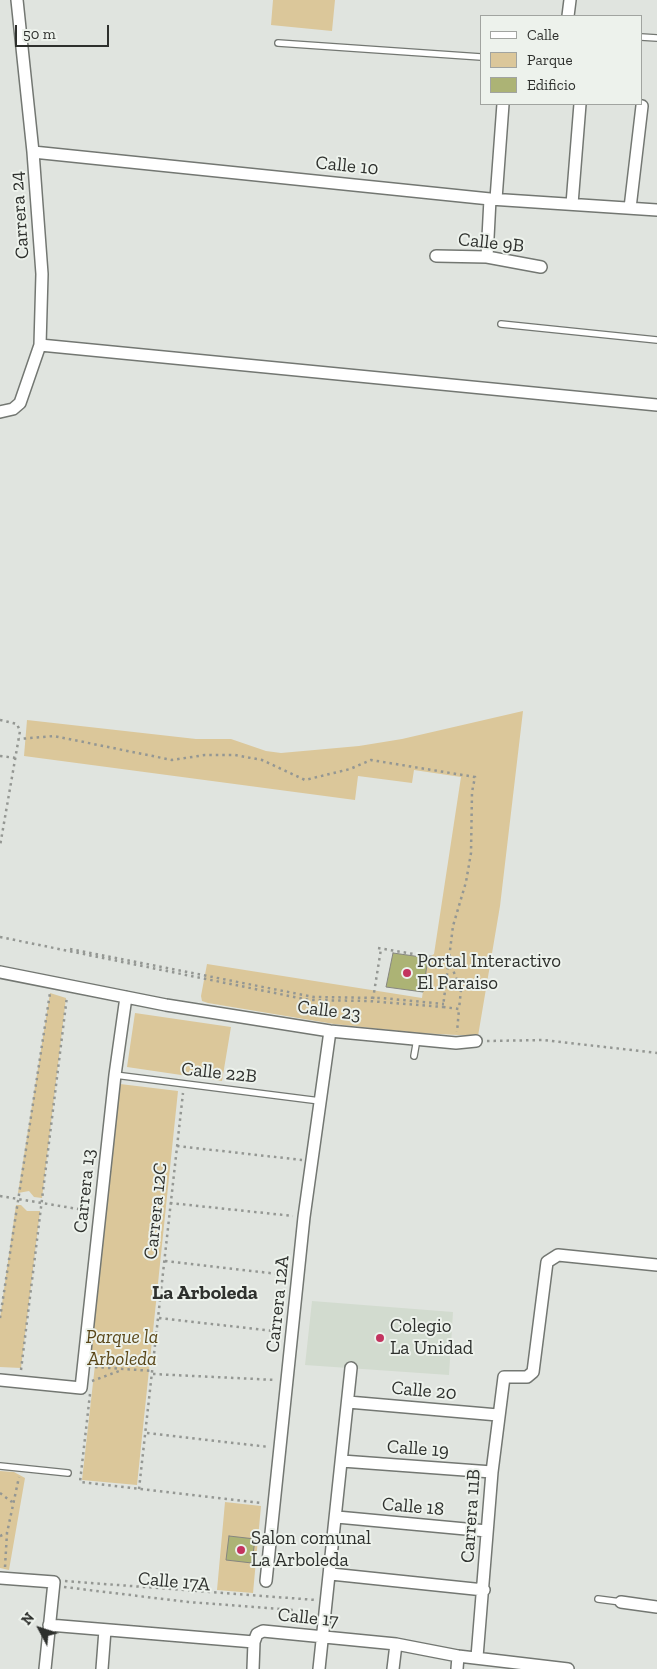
<!DOCTYPE html>
<style>
body{margin:0}
#map{position:relative;width:657px;height:1669px;overflow:hidden;background:#e0e4df;font-family:"Zilla Slab",serif}
canvas{display:block}
.legend{position:absolute;left:480px;top:15px;width:162px;height:90px;box-sizing:border-box;background:#edf2ec;border:1px solid #a1a4a0;margin:0;padding:6px 9px;list-style:none;font-size:15px;color:#2e302d}
.legend li{display:flex;align-items:center;gap:10px;height:25px}
.legend b{width:25px;border:1px solid #a1a4a0}
.north{position:absolute;left:15px;top:1604px;width:50px;height:50px;-webkit-text-stroke:4px #edf2ec;paint-order:stroke;rotate:310deg;font-size:14px;font-weight:700;line-height:20px;text-align:center;color:#2e302d}
.north::after{content:'';display:block;margin:auto;width:18px;height:22px;background:#2e302d;clip-path:polygon(50% 0,100% 100%,50% 72%,0 100%)}
.scale{position:absolute;left:15px;top:25px;width:94px;height:22px;box-sizing:border-box;border:2px solid #2e302d;border-top:0;padding-left:6px;font-size:15px;line-height:18px;white-space:nowrap;color:#2e302d;-webkit-text-stroke:4px #edf2ec;paint-order:stroke}
</style>
<div id="map">
<canvas width="657" height="1669"></canvas>
<ul class="legend">
<li><b style="height:6px;background:#fff"></b>Calle</li>
<li><b style="height:14px;background:#dbc79a"></b>Parque</li>
<li><b style="height:14px;background:#acb375"></b>Edificio</li>
</ul>
<div class="north">N</div>
<div class="scale">50 m</div>
</div>
<script>
const ctx = document.querySelector('canvas').getContext('2d');
ctx.lineJoin = 'round';
function paint(path, color) {
  ctx.fillStyle = color;
  ctx.fill(path, 'evenodd');
}
function toPath(rows) {
  const path = new Path2D();
  for (const r of rows) {
    path.moveTo(r[0], r[1]);
    for (let i = 2; i < r.length; i += 2) path.lineTo(r[i], r[i + 1]);
  }
  return path;
}
function trace(path, color, width, dash) {
  ctx.strokeStyle = color;
  ctx.lineWidth = width;
  ctx.lineCap = dash ? 'butt' : 'round';
  ctx.setLineDash(dash || []);
  ctx.stroke(path);
}
function drawText(font, color, halo, rows, align = 'center') {
  ctx.font = font + ' "Zilla Slab",serif';
  ctx.lineWidth = 4;
  ctx.setLineDash([]);
  ctx.textBaseline = 'middle';
  ctx.strokeStyle = halo;
  ctx.fillStyle = color;
  for (const [text, x, y, turn = 0] of rows) {
    ctx.save();
    ctx.translate(x, y);
    ctx.rotate((+turn || 0) * Math.PI / 180);
    ctx.textAlign = isNaN(turn) ? turn : align;
    if (halo) ctx.strokeText(text, 0, 0);
    ctx.fillText(text, 0, 0);
    ctx.restore();
  }
}
const built = toPath([
 [312,1301,453,1312,449,1375,305,1365]
]);
const green = toPath([
 [273,0,335,0,332,31,271,25],
 [523,711,500,906,478,1036,418,1033,334,1024,208,1003,202,1001,201,996,207,964,422,998,428,958,434,954,461,777,414,770,412,783,358,776,355,800,24,756,27,720,196,739,231,739,266,751,281,753,359,746,402,739],
 [50,993,66,998,42,1198,34,1197,29,1191,18,1193],
 [135,1013,231,1027,222,1081,127,1067],
 [120,1084,178,1091,137,1485,82,1480,95,1365,90,1363],
 [16,1205,21,1205,27,1211,40,1211,21,1368,0,1367,0,1318],
 [0,1471,14,1472,25,1478,9,1570,0,1568],
 [225,1502,261,1506,253,1593,217,1590]
]);
const building = toPath([
 [393,953,428,958,423,992,386,987,393,953],
 [229,1536,255,1539,252,1563,226,1560,229,1536]
]);
const path = toPath([
 [0,720,17,724,20,731,0,846],
 [0,756,16,758],
 [0,937,309,1000,369,1001,443,1007,453,926,466,882,471,853,472,792,475,777,371,760,350,769,305,780,262,760,235,755,205,755,172,760,54,736,19,739],
 [378,948,449,960,461,990,459,1009],
 [70,949,314,997,382,998,444,1004],
 [373,999,381,949],
 [443,1007,459,1009,457,1032],
 [487,1041,544,1040,657,1053],
 [177,1146,302,1160],
 [0,1196,90,1211],
 [170,1203,293,1216],
 [165,1261,287,1275],
 [0,1318,50,993],
 [159,1318,282,1332],
 [95,1367,153,1371],
 [21,1370,67,996],
 [153,1374,276,1380],
 [92,1381,122,1370],
 [90,1394,80,1482,262,1503],
 [147,1433,269,1447],
 [139,1489,183,1093],
 [0,1493,12,1502],
 [0,1536,7,1533],
 [5,1567,7,1533,19,1477],
 [65,1581,316,1600],
 [64,1587,188,1602,294,1610]
]);
const lane = toPath([
 [641,37,657,38],
 [278,43,481,57],
 [501,324,657,340],
 [414,1056,417,1039],
 [115,1075,320,1101],
 [0,1466,68,1473],
 [598,1599,621,1602]
]);
const street = toPath([
 [568,16,570,0],
 [33,152,490,199,657,210],
 [496,199,503,104],
 [572,204,580,104],
 [630,208,642,106],
 [436,256,487,257,541,267],
 [487,257,490,199],
 [40,345,657,405],
 [0,412,13,409,20,403,40,345,42,274,33,152,17,0],
 [0,972,166,1005,330,1031,456,1043,476,1041],
 [0,1380,81,1388,115,1075,126,997],
 [348,1402,498,1415],
 [342,1461,492,1472],
 [337,1517,487,1531],
 [331,1574,484,1590],
 [0,1578,54,1582,45,1669],
 [266,1581,304,1217,330,1031],
 [621,1602,657,1607],
 [49,1625,254,1642],
 [477,1657,492,1472,504,1377,527,1377,533,1372,547,1262,558,1255,657,1265],
 [102,1669,105,1630],
 [253,1669,254,1642,257,1634,263,1631,396,1644,458,1656,568,1669],
 [319,1669,351,1368],
 [393,1669,396,1644],
 [457,1669,458,1656]
]);
const markers = [
 [407,973,5,"#c3345f"],
 [380,1338,5,"#c3345f"],
 [241,1550,5,"#c3345f"]
];
const streetNames = [
 ["Calle 10",347,166,6],
 ["Carrera 24",20,215,-94],
 ["Calle 9B",491,243,6],
 ["Calle 23",329,1011,7],
 ["Calle 22B",219,1073,6],
 ["Carrera 13",85,1191,-84],
 ["Carrera 12C",156,1211,-84],
 ["Carrera 12A",278,1304,-84],
 ["Calle 20",424,1391,5],
 ["Calle 19",418,1449,4],
 ["Calle 18",413,1507,5],
 ["Carrera 11B",471,1516,-86],
 ["Calle 17A",174,1582,5],
 ["Calle 17",308,1618,6]
];
const poiNames = [
 ["Portal Interactivo",417,962],
 ["El Paraiso",417,984],
 ["Colegio",390,1327],
 ["La Unidad",390,1349],
 ["Salon comunal",251,1539],
 ["La Arboleda",251,1561]
];
const parkNames = [
 ["Parque la",122,1338],
 ["Arboleda",122,1360]
];
const neighbourhoodNames = [
 ["La Arboleda",205,1293]
];
paint(built, '#d2dbcf');
paint(green, '#dbc79a');
paint(building, '#acb375');
trace(building, '#868680', 1);
trace(lane, '#737772', 8);
trace(street, '#737772', 14);
trace(path, '#949793', 2.5, [2.5, 4]);
trace(lane, '#fff', 5.5);
trace(street, '#fff', 11);
for (const [x, y, r, color] of markers) {
  const dot = new Path2D();
  dot.arc(x, y, r, 0, 2 * Math.PI);
  ctx.fillStyle = color;
  ctx.fill(dot);
  trace(dot, '#edf2ec', 2);
}
drawText('19px', '#2e302d', '#edf2ec', streetNames);
drawText('19px', '#2e302d', '#edf2ec', poiNames, 'left');
drawText('italic 19px', '#5a4719', '#edf2ec', parkNames);
drawText('bold 20px', '#2e302d', '#edf2ec', neighbourhoodNames);
</script>
